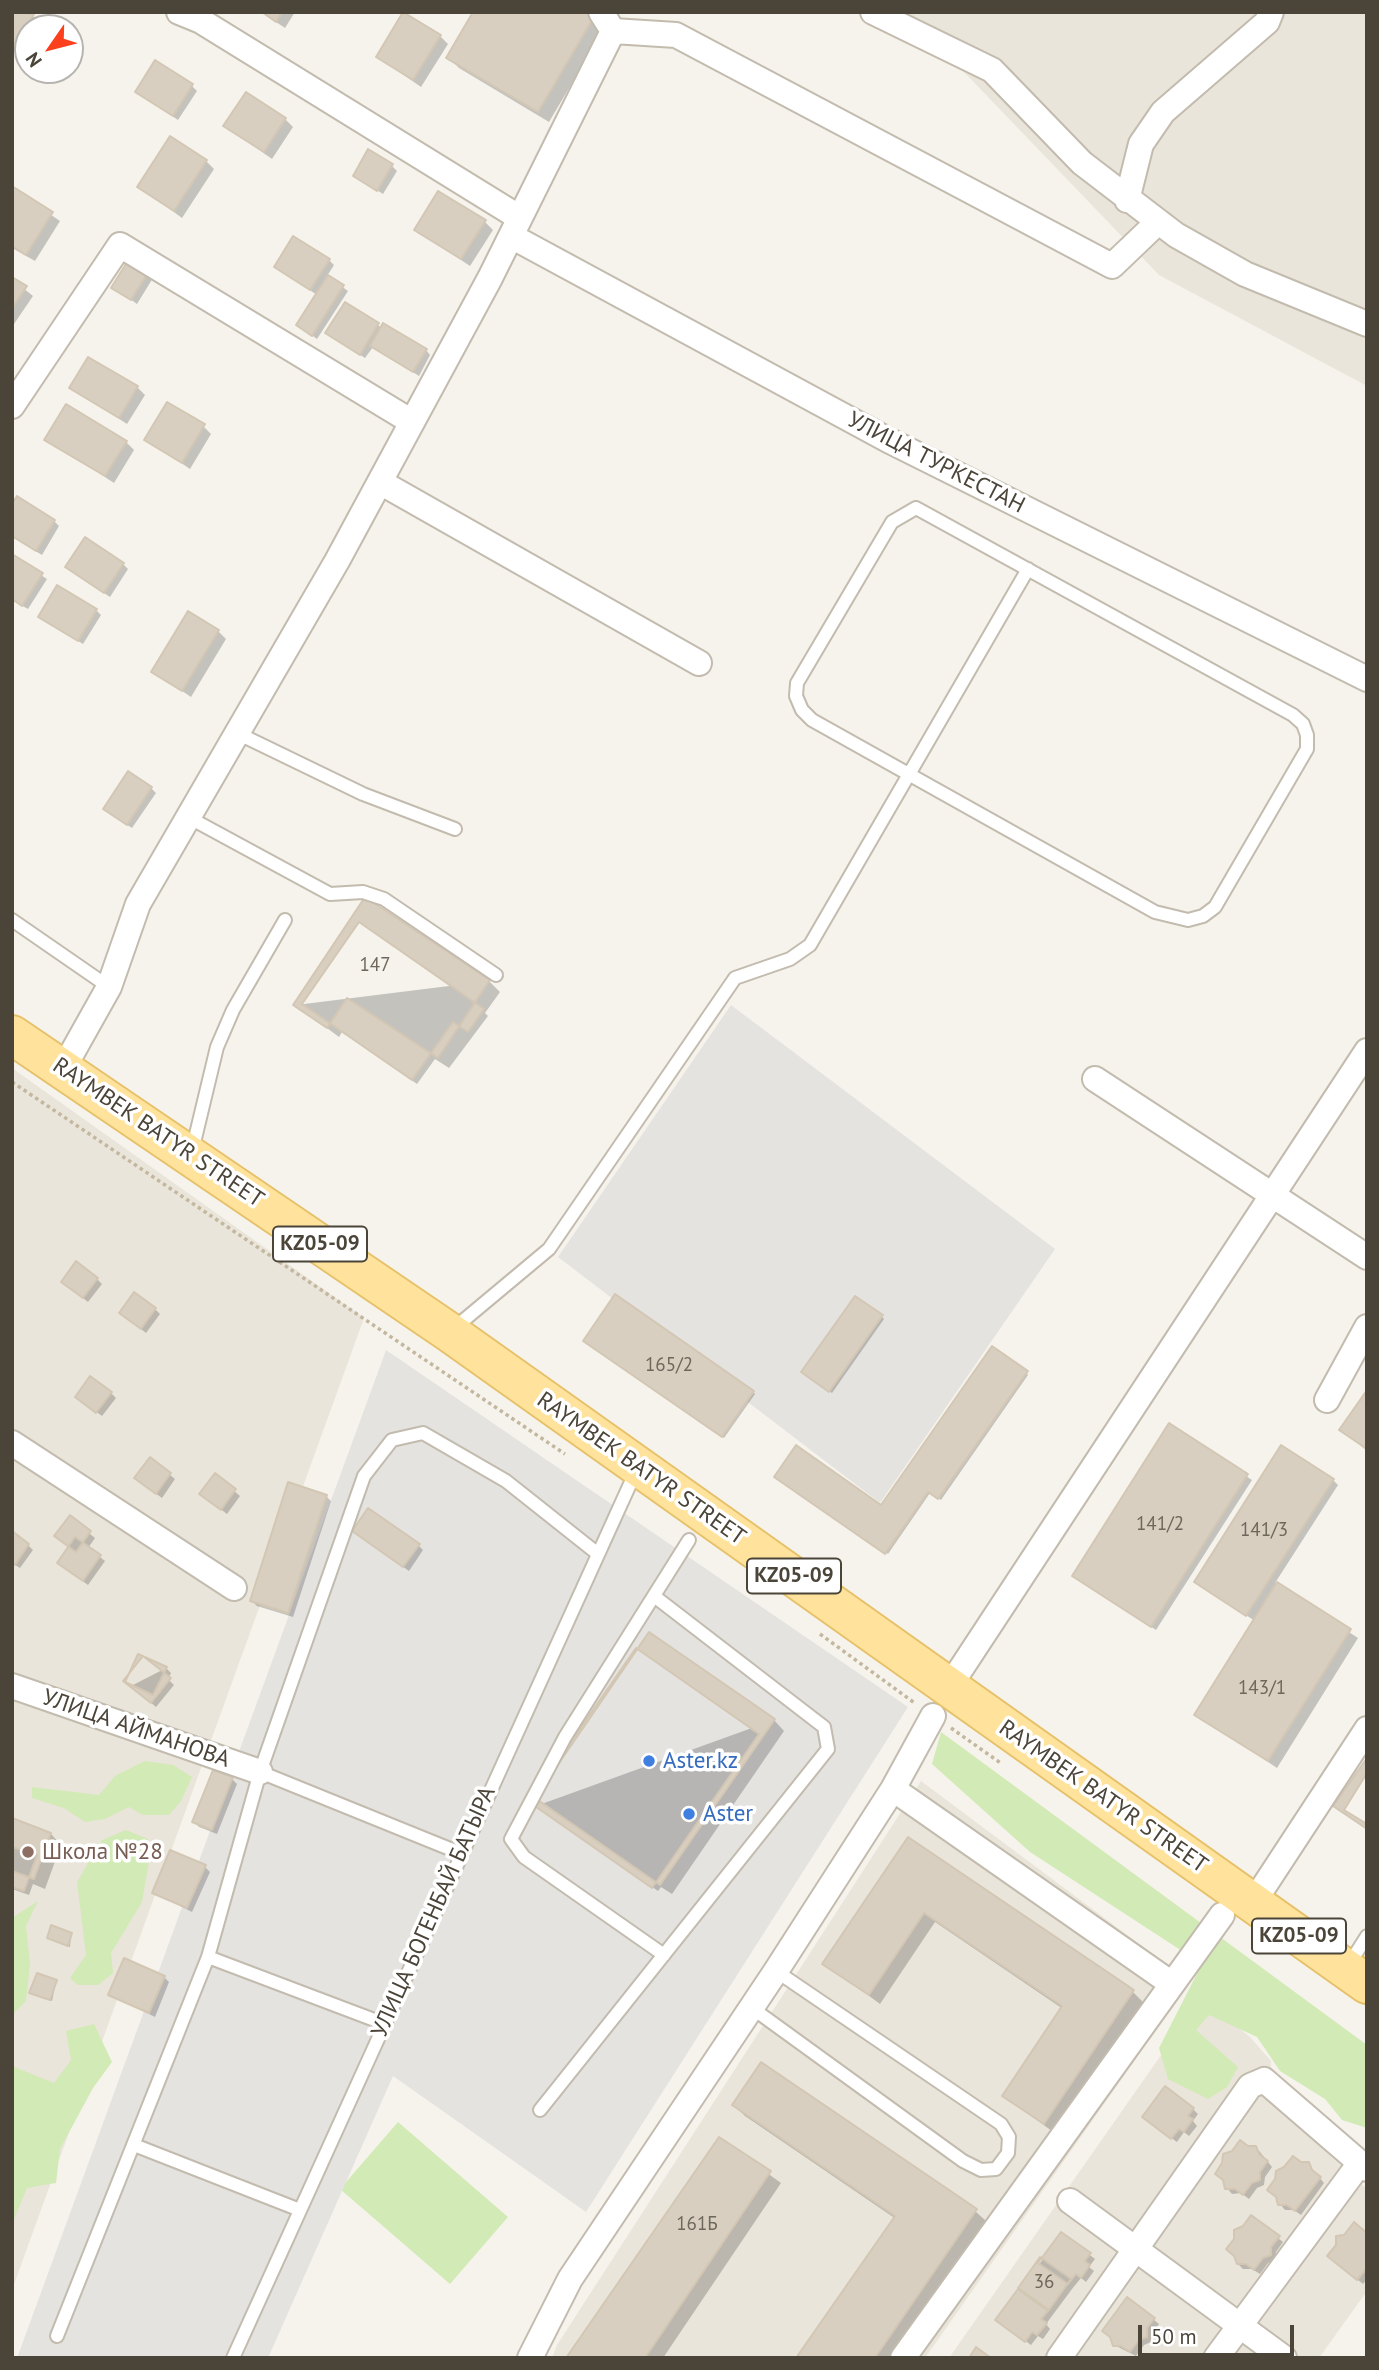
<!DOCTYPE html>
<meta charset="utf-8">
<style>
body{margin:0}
#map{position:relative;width:1379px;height:2370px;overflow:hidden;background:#f6f3ec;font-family:"PT Sans",sans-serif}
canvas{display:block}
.frame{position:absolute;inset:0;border:14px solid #4b4439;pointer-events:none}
.north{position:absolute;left:14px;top:14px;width:70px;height:70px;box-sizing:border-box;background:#fff;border:2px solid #b7b4b0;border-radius:50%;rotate:235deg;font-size:19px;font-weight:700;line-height:28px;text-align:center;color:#4b4439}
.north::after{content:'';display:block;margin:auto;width:24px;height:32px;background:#fc3f1d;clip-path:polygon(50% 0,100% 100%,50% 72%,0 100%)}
.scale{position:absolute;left:1138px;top:2325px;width:156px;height:32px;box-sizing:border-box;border:4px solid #4b4439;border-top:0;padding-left:9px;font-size:21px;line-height:24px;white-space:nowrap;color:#4b4439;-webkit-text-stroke:5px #fff;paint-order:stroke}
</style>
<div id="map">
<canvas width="1379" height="2370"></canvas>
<div class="frame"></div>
<div class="north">N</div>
<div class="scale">50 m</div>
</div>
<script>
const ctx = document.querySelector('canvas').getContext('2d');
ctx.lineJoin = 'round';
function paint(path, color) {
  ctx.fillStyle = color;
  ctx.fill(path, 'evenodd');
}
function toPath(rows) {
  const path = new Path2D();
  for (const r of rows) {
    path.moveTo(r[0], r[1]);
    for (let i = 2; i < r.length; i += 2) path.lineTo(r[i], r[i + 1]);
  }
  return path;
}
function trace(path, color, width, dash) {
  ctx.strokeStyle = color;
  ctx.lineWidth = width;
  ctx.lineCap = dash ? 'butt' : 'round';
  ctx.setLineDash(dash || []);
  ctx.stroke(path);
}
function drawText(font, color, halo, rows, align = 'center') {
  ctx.font = font + ' "PT Sans",sans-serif';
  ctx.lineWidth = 7;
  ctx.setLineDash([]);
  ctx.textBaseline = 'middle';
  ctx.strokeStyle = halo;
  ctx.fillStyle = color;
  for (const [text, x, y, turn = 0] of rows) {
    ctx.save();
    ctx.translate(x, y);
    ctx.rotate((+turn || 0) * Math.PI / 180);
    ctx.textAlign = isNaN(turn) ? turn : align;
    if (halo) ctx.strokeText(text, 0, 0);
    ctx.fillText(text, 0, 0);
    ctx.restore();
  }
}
const residential = toPath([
 [887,12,1367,12,1367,386,1159,275,940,47],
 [12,1068,364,1318,12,2290],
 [921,1781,1190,1982,925,2358,552,2358,557,2345],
 [1201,1998,1250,2037,1271,2061,1270,2097,1277,2107,1367,2189,1367,2291,1319,2358,949,2358]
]);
const green = toPath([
 [941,1732,1367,2045,1367,2128,1342,2120,1325,2099,1280,2071,1257,2037,1209,2015,1196,2030,1238,2067,1227,2087,1208,2099,1168,2079,1159,2048,1202,1964,1030,1852,932,1764],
 [145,1761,173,1765,192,1777,181,1801,169,1815,143,1815,129,1807,105,1819,85,1822,64,1808,32,1798,32,1787,99,1795,115,1776],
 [126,1830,148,1839,149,1862,142,1902,111,1953,113,1973,98,1985,78,1985,70,1978,86,1955,77,1882,102,1840],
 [38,1901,26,1926,30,1964,26,2001,14,2013,12,1918],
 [94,2024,112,2062,93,2088,60,2149,56,2183,27,2188,12,2224,12,2066,54,2083,71,2060,66,2031],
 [398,2122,508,2217,450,2284,340,2189]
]);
const parking = toPath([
 [731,1005,1055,1249,880,1503,558,1257],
 [386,1350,908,1707,586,2212,393,2076,268,2358,17,2358]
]);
const shadow = toPath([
 [12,12,28,12,38,20,34,28,28,28,28,38,20,52,12,47],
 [261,12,295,12,285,28],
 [593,18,604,29,549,122,459,68,448,57],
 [440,36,448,44,421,87,378,57],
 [192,86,197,91,178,120,137,92],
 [285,119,293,127,272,159,225,126],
 [206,161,214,169,182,218,140,187],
 [392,166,397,171,383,194,355,176],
 [12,188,60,221,35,261,12,248],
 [485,222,493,230,470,266,416,230],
 [329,260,334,265,327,276,348,291,317,339,298,325,317,295,276,267],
 [129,261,153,278,137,304,113,287],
 [12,279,33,296,12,327],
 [345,304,382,328,426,350,430,355,419,376,373,347,365,358,333,338,328,333],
 [137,387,145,395,127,424,71,388],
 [203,426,211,434,190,469,146,439],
 [47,439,126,442,134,450,114,483],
 [12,507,54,521,59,526,42,555,12,537],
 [12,556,47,579,28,609,12,600],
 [123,564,128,569,110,597,72,572],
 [96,610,101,615,83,644,40,617],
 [218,631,226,639,191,697,153,671],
 [151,788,156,793,132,828,110,814],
 [489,981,500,992,485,1013,488,1016,449,1068,435,1059,417,1084,342,1032,339,1037,296,1005],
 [97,1279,102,1284,88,1302,63,1282],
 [155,1309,160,1314,146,1333,126,1317],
 [882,1317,884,1319,832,1393,805,1374],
 [587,1342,753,1392,755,1394,724,1438],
 [1026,1373,1028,1375,941,1500,930,1493,888,1554,779,1478,881,1507],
 [111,1393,116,1398,102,1416,82,1401],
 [1367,1393,1367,1451,1341,1429],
 [1170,1426,1252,1480,1156,1630,1074,1576],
 [150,1459,175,1479,162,1498,141,1483],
 [215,1475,240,1496,227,1514,206,1498],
 [1333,1480,1338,1485,1275,1583,1358,1638,1277,1768,1196,1714,1255,1621,1196,1582],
 [326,1496,331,1501,293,1617,257,1606,252,1601],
 [70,1518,95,1538,88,1548,105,1561,88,1585,64,1568,70,1547],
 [359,1536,418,1545,423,1550,409,1571],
 [28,1545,33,1550,20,1568,12,1563],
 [166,1668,171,1673,168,1679,174,1685,156,1707,131,1686],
 [774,1720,784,1731,672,1894,661,1887,658,1891,536,1806],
 [232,1779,237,1784,217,1834,199,1827,194,1822],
 [12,1820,51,1834,61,1845,45,1889,33,1884,29,1895,12,1889],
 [908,1840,1133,1992,1144,2003,1056,2134,1004,2096,1063,2009,935,1922,880,2004,825,1963],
 [205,1867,210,1872,192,1912,154,1893],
 [71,1934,70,1947,49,1938],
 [164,1977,169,1982,155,2017,110,1995],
 [56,1982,52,2001,33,1994],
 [734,2105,975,2211,986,2221,893,2358,798,2358,896,2219,745,2116],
 [1193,2109,1198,2114,1193,2121,1197,2126,1189,2136,1184,2132,1177,2142,1149,2122],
 [720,2139,781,2183,663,2358,567,2358],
 [1256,2147,1272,2167,1265,2177,1264,2185,1257,2188,1249,2199,1241,2193,1232,2194,1227,2188,1233,2152],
 [1301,2164,1308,2164,1324,2183,1301,2215,1294,2210,1285,2210,1280,2204],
 [1062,2234,1095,2259,1089,2267,1094,2271,1086,2282,1081,2278,1072,2289,1046,2324,1050,2329,1043,2339,1038,2336,1031,2345,997,2320],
 [1367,2235,1367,2279,1363,2284,1334,2261],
 [1278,2238,1283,2242,1276,2252,1275,2260,1268,2263,1260,2274,1252,2269,1243,2269,1238,2264],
 [1128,2299,1159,2324,1152,2334,1151,2342,1144,2345,1136,2356,1114,2345]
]);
const building = toPath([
 [12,12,34,14,15,48,12,47,12,12],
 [262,12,282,12,276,22,262,12],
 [403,12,441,35,413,80,376,57,403,12],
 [473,12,586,12,594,17,538,112,446,58,473,12],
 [155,60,193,84,173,116,135,92,155,60],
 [246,92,286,118,264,152,223,126,246,92],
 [170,136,207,160,174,211,137,187,170,136],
 [368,149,393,164,377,191,353,176,368,149],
 [12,186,53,212,26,255,12,246,12,186],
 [438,191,486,220,461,259,414,230,438,191],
 [293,236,330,259,310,290,274,267,293,236],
 [129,259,149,271,131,300,111,288,129,259],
 [328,275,344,285,312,336,296,325,328,275],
 [12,277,27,286,12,308,12,277],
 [345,302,379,323,360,355,325,333,345,302],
 [383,323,427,349,413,372,370,346,383,323],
 [88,357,138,386,119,418,69,388,88,357],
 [167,402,205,424,182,463,144,440,167,402],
 [66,404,127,441,105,476,44,440,66,404],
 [17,496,55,520,36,551,12,536,12,504,17,496],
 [85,537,124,563,104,593,65,567,85,537],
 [12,554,43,573,22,606,12,599,12,554],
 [57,585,97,609,78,641,38,617,57,585],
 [188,611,219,630,182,691,151,672,188,611],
 [128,771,152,787,127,825,103,809,128,771],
 [365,897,490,980,438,1058,347,998,327,1028,293,1005,365,897],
 [359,922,484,1009,468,1032,453,1022,412,1080,302,1004,359,922],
 [76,1261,98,1278,83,1298,61,1282,76,1261],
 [134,1292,156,1308,141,1329,119,1313,134,1292],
 [615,1294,754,1391,722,1437,583,1341,615,1294],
 [855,1296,883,1315,829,1392,801,1372,855,1296],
 [992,1346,1028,1371,938,1499,928,1492,885,1554,774,1477,796,1445,881,1505,992,1346],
 [90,1376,112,1392,96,1413,75,1397,90,1376],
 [1367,1390,1367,1449,1339,1430,1367,1390],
 [1169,1423,1248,1474,1151,1627,1072,1576,1169,1423],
 [1281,1445,1334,1479,1246,1616,1194,1582,1281,1445],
 [150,1457,171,1473,156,1494,134,1478,150,1457],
 [215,1473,236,1489,221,1510,199,1494,215,1473],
 [288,1482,327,1495,288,1613,250,1601,288,1482],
 [368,1508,420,1544,403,1567,352,1531,368,1508],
 [70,1515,91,1531,76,1552,54,1536,70,1515],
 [12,1531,29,1544,15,1565,12,1563,12,1531],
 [75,1537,101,1555,83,1581,57,1563,75,1537],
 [1277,1582,1351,1629,1268,1761,1194,1715,1277,1582],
 [649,1632,775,1719,660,1885,535,1798,649,1632],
 [636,1648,759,1734,652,1888,529,1802,636,1648],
 [138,1654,167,1667,153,1695,125,1682,138,1654],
 [143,1656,171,1678,151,1703,123,1681,143,1656],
 [1367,1758,1367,1829,1333,1806,1367,1758],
 [213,1770,233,1777,212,1830,192,1822,213,1770],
 [1367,1773,1367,1824,1344,1810,1367,1773],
 [12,1818,51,1833,34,1879,12,1871,12,1818],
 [908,1837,1134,1990,1044,2124,1002,2096,1062,2006,924,1913,869,1995,822,1964,908,1837],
 [12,1847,37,1855,24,1891,12,1887,12,1847],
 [170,1850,206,1865,187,1908,152,1893,170,1850],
 [51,1925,72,1933,68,1946,47,1938,51,1925],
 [124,1958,165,1976,149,2013,108,1995,124,1958],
 [37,1973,57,1980,50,2000,29,1993,37,1973],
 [761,2062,977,2209,875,2358,796,2358,895,2216,732,2105,761,2062],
 [1165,2086,1194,2108,1188,2116,1193,2119,1184,2132,1179,2129,1171,2139,1142,2117,1165,2086],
 [719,2137,771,2171,645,2358,566,2358,719,2137],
 [1240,2140,1248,2146,1256,2146,1259,2154,1268,2161,1260,2172,1260,2180,1252,2183,1243,2195,1235,2189,1225,2189,1223,2180,1215,2174,1222,2163,1223,2154,1232,2151,1240,2140],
 [1293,2156,1301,2162,1309,2162,1312,2170,1321,2177,1295,2211,1287,2205,1278,2205,1276,2197,1267,2190,1275,2179,1276,2171,1284,2167,1293,2156],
 [1251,2215,1280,2236,1271,2247,1271,2255,1263,2258,1254,2270,1246,2264,1237,2264,1234,2256,1226,2249,1234,2239,1234,2230,1243,2226,1251,2215],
 [1354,2222,1367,2233,1367,2268,1357,2280,1327,2256,1336,2245,1336,2236,1344,2235,1354,2222],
 [1061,2232,1091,2253,1085,2261,1090,2265,1081,2278,1076,2274,1068,2284,1038,2263,1061,2232],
 [1040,2257,1071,2279,1049,2310,1018,2288,1040,2257],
 [1018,2289,1048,2311,1041,2319,1047,2323,1037,2335,1032,2332,1025,2342,995,2320,1018,2289],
 [1127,2297,1155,2318,1147,2328,1147,2337,1139,2340,1130,2352,1121,2346,1113,2346,1110,2337,1102,2331,1127,2297],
 [976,2347,991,2358,969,2358,976,2347]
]);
const path = toPath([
 [12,1082,565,1454],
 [820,1634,916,1704],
 [951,1728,1002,1764]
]);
const lane = toPath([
 [916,508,1293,715,1303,724,1307,735,1307,749,1215,907,1203,916,1188,920,1155,912,812,720,802,710,796,696,797,683,892,522,916,508],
 [237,733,363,794,455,829],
 [188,817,330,894,363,892,384,899,496,975],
 [12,920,109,987],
 [192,1151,217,1047,233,1010,285,920],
 [452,1330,549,1249,735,978,790,959,810,945,1028,569],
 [260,1772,460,1853],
 [664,1955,524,1857,511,1839,565,1737,689,1540],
 [208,1957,385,2024],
 [1348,1966,1367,1936],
 [752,2008,963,2161,981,2170,996,2169,1008,2153,1009,2137,1001,2124,776,1971],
 [540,2110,828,1749,824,1727,654,1596],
 [134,2145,300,2210],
 [57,2336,208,1957,260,1772,364,1476,392,1440,423,1433,506,1481,598,1554],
 [233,2358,636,1471]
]);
const street = toPath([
 [179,12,201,21,520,218],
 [601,12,613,31],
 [873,12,992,70,1082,163,1176,235,1245,274,1367,324],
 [1127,200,1141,144,1163,112,1267,22,1271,12],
 [511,236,888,440,1367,679],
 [12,406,120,245,412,422],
 [380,482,699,663],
 [63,1069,109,987,138,904,337,561,490,278,613,31,676,35,1112,266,1158,222],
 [1095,1079,1367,1257],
 [1327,1400,1367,1327],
 [12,1443,234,1588],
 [12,1686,260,1772],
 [949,1687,1367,1051],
 [893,1789,1172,1984],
 [1253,1903,1367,1729],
 [1070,2201,1284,2358],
 [530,2358,570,2279,776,1971,893,1789,933,1716],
 [903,2358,1222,1915],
 [1059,2358,1250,2086,1264,2080,1367,2169],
 [1216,2358,1360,2163]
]);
const primary = toPath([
 [12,1035,449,1332,1367,1984]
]);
const markers = [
 [649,1761,7,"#3f7fe0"],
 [689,1814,7,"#3f7fe0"],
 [28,1852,7,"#8d6e63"]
];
const numberNames = [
 ["147",375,966],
 ["165/2",669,1366],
 ["141/2",1160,1525],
 ["141/3",1264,1531],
 ["143/1",1262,1689],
 ["161Б",697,2225],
 ["36",1044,2283]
];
const shields = [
 [320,1244,94],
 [794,1576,94],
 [1299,1936,94]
];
const shieldNames = [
 ["KZ05-09",320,1244],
 ["KZ05-09",794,1576],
 ["KZ05-09",1299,1936]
];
const streetNames = [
 ["УЛИЦА ТУРКЕСТАН",936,463,27],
 ["RAYMBEK BATYR STREET",158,1133,34],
 ["RAYMBEK BATYR STREET",641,1469,35],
 ["УЛИЦА АЙМАНОВА",136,1729,19],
 ["RAYMBEK BATYR STREET",1103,1797,35],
 ["УЛИЦА БОГЕНБАЙ БАТЫРА",434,1912,-66]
];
const shopNames = [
 ["Aster.kz",663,1761],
 ["Aster",703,1814]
];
const educationNames = [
 ["Школа №28",42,1852]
];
paint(residential, '#eae5da');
paint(green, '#d2eab5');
paint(parking, '#e5e3e0');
paint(shadow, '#0003');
paint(building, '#d8cfc1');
trace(building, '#d3c7b4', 2);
trace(lane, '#c2bbae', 16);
trace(street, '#c2bbae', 28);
trace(primary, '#e6c16a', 42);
trace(path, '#c4b79f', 3.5, [3.5, 3.5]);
trace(lane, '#fff', 12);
trace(street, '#fff', 24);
trace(primary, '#ffe39c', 38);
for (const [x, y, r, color] of markers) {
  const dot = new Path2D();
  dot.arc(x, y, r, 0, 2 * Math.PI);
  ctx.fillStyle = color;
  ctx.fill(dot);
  trace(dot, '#fff', 2.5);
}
drawText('19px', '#6e675b', null, numberNames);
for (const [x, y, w] of shields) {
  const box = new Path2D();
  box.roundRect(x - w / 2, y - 17.5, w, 35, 5);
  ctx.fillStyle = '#fff';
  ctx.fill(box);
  trace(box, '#4b4439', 2);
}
drawText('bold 21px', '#4b4439', null, shieldNames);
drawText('23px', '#4b4439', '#fff', streetNames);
drawText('23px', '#366cbe', '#fff', shopNames, 'left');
drawText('23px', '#785e54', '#fff', educationNames, 'left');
</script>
